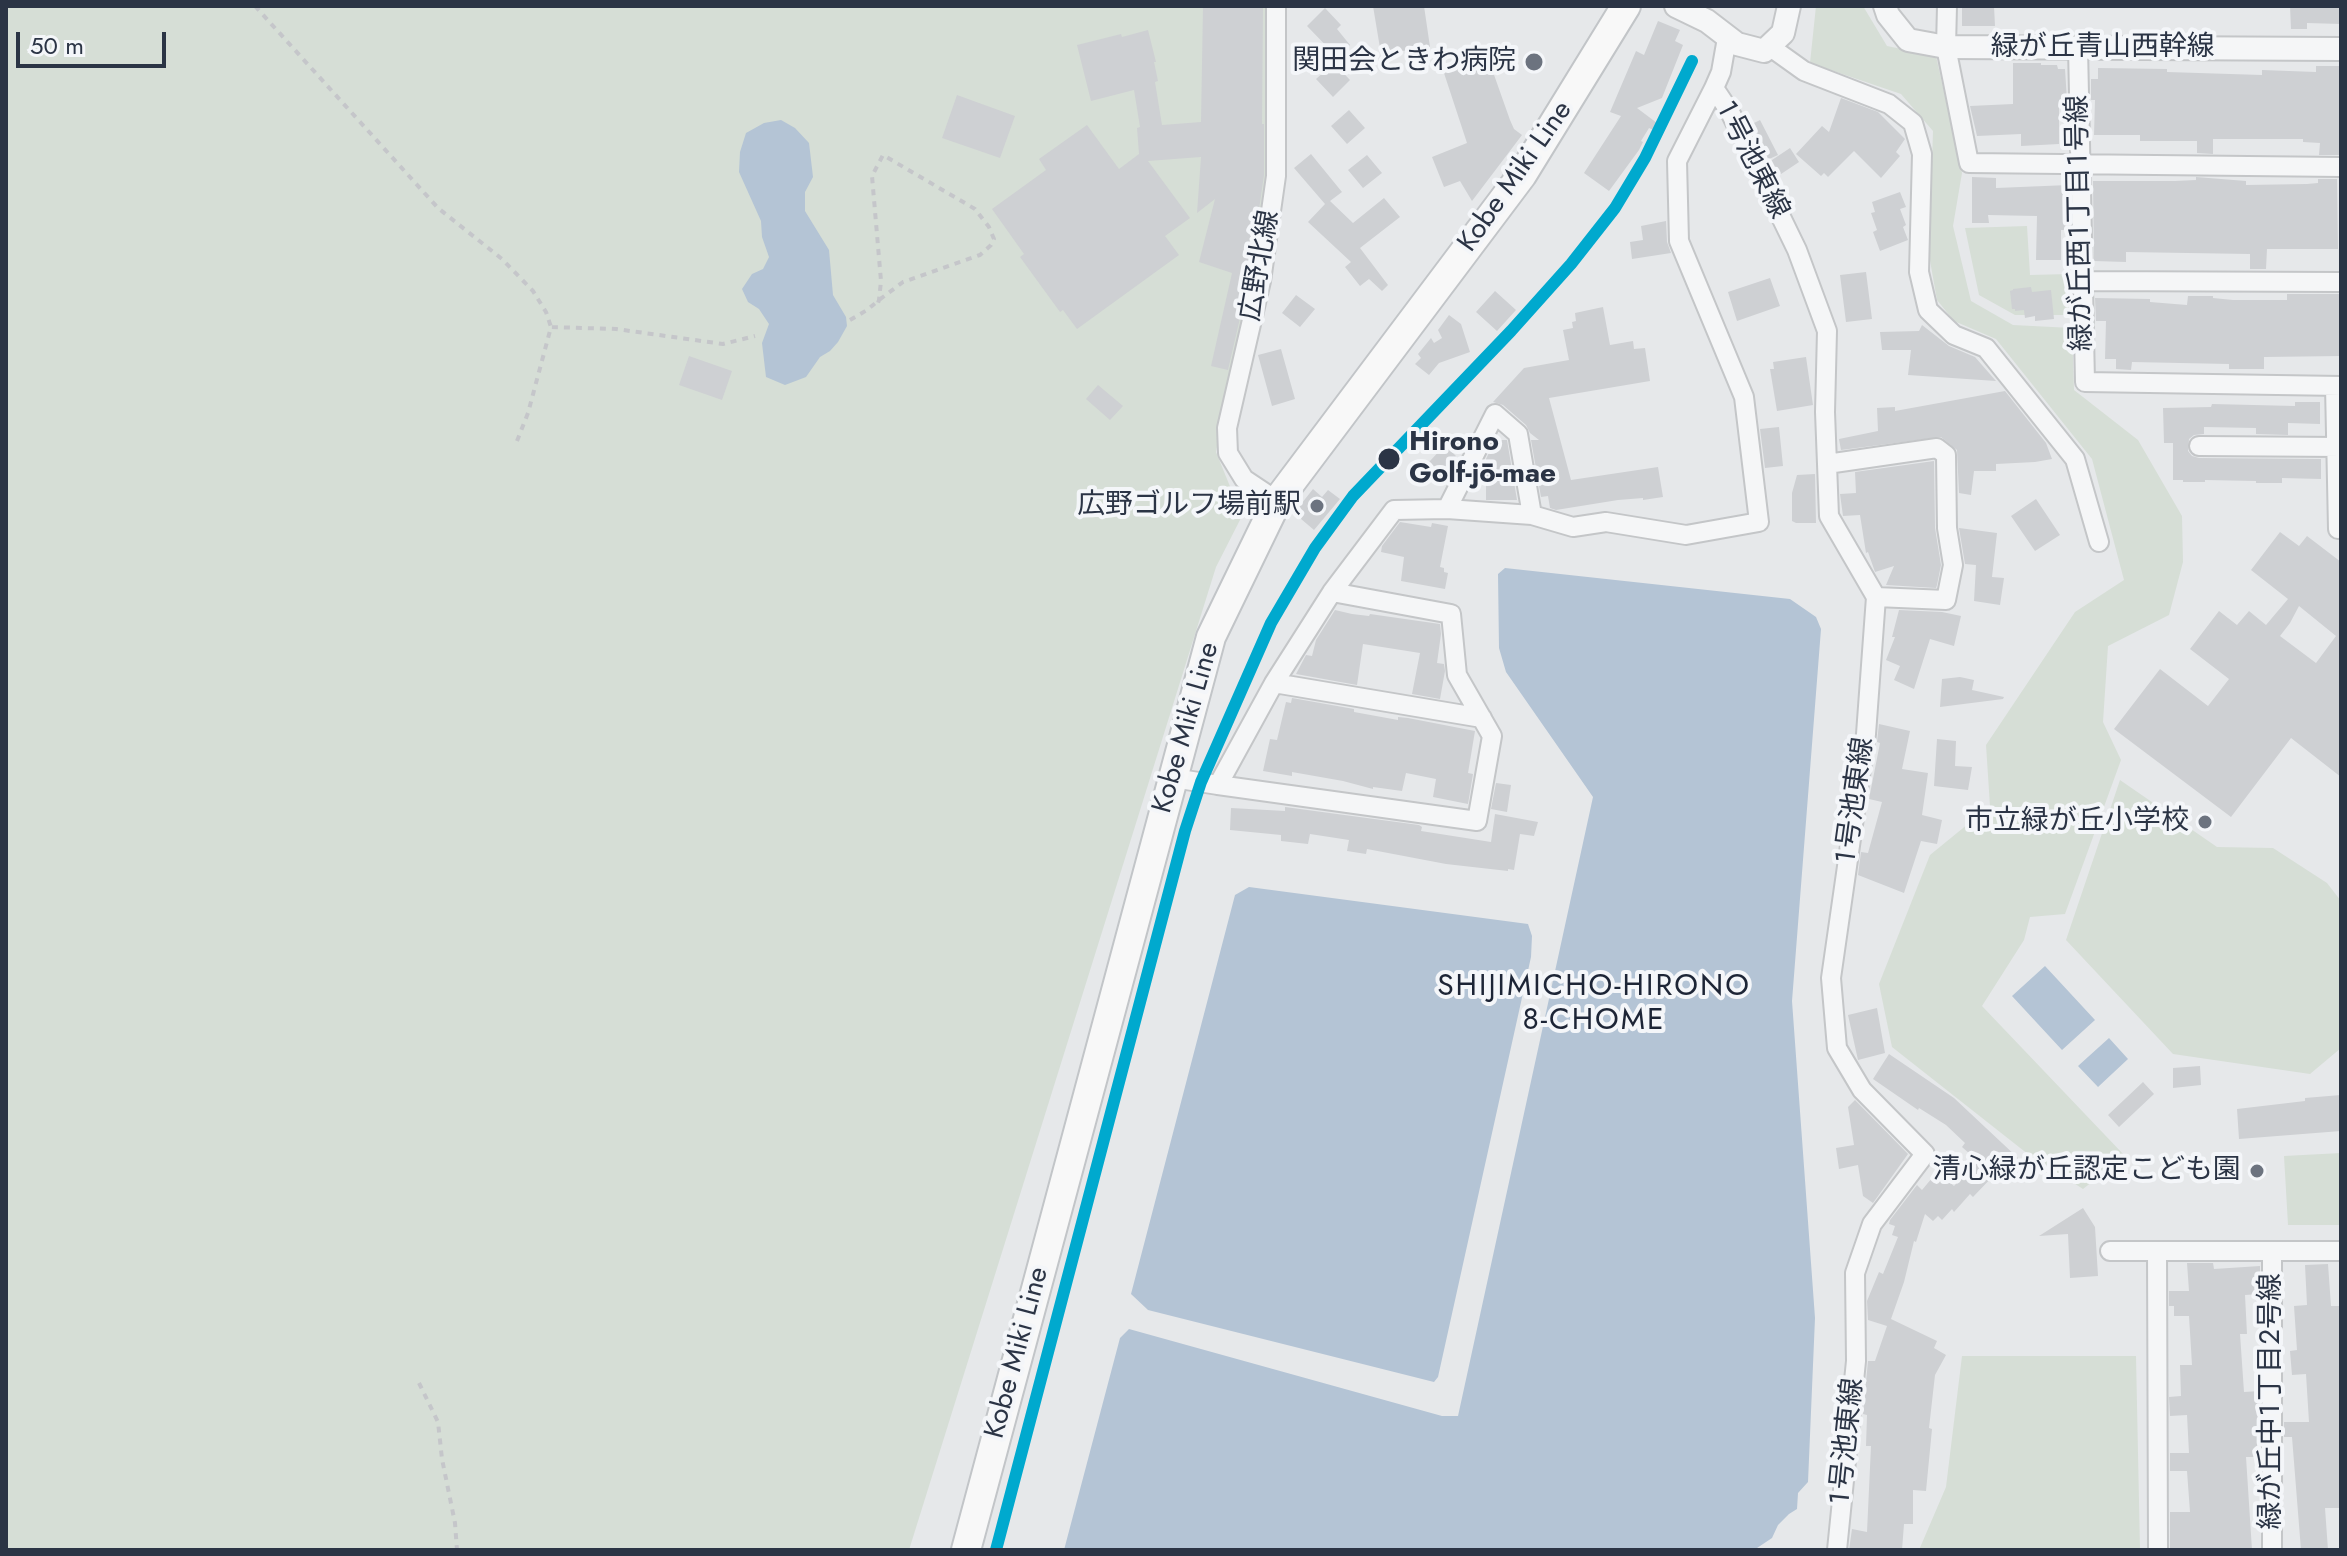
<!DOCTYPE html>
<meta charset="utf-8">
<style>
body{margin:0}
#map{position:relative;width:2347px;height:1556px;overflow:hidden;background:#e6e8ea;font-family:Jost,sans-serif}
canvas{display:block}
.frame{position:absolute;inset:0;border:8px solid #2b3445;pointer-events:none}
.scale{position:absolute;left:16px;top:32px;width:150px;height:36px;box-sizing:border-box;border:4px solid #2b3445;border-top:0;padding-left:10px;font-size:24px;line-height:28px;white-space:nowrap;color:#2b3445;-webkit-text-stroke:6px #f4f6f9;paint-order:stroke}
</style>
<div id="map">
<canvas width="2347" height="1556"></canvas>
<div class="frame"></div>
<div class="scale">50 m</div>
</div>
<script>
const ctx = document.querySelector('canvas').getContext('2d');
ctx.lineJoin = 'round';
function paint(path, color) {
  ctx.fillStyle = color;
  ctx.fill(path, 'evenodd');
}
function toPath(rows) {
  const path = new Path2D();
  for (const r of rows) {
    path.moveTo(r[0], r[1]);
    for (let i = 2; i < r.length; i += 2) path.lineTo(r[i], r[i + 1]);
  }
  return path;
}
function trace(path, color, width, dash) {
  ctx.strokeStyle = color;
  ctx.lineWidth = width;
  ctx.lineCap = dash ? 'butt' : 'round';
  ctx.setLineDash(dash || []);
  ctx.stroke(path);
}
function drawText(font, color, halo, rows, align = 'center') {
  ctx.font = font + ' Jost,"Noto Sans JP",sans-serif';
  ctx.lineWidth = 8;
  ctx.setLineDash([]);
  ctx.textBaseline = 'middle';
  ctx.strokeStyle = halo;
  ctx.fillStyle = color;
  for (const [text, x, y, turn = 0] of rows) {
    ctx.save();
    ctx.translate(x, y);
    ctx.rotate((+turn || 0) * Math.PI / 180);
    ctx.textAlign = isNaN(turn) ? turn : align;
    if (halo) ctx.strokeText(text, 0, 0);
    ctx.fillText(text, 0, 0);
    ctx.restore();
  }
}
const green = toPath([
 [6,6,1272,6,1270,183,1216,452,1242,516,1216,567,909,1550,6,1550],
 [1816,6,1863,6,1887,46,1936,56,1962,173,1953,226,1971,301,2013,325,2072,328,2074,390,2138,440,2182,516,2183,562,2169,615,2108,646,2103,722,2121,760,2065,914,2030,917,2024,940,1982,1006,2125,1156,2083,1189,2024,1151,1892,1047,1879,984,1930,855,1990,806,1986,745,2075,612,2124,580,2092,459,1996,339,1954,321,1937,300,1929,255,1933,131,1901,94,1810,63],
 [2027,226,2030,275,2069,274,2070,315,2015,315,1979,295,1965,228],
 [2120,780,2217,847,2273,848,2327,883,2341,901,2341,1048,2310,1074,2173,1054,2066,940],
 [2341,1153,2341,1225,2288,1225,2284,1156],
 [1962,1356,2136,1356,2140,1550,1919,1550,1946,1487]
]);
const water = toPath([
 [781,120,795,128,809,143,813,177,805,192,805,211,829,250,833,295,846,317,847,326,838,342,830,351,820,357,806,377,785,385,766,377,762,343,769,324,759,309,748,302,742,289,752,274,763,269,769,257,762,237,761,221,739,172,740,152,746,133,764,123],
 [1505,568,1790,599,1816,617,1821,629,1792,1001,1815,1318,1808,1482,1798,1493,1797,1509,1789,1514,1778,1525,1772,1538,1754,1550,1064,1550,1120,1338,1129,1329,1442,1416,1458,1416,1593,797,1506,672,1499,648,1498,574],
 [1249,887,1528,924,1532,936,1531,957,1438,1377,1434,1382,1148,1310,1131,1294,1235,895],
 [2045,966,2095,1020,2062,1050,2012,996],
 [2109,1038,2128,1059,2098,1087,2078,1066]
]);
const building = toPath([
 [1203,6,1263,6,1262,124,1264,124,1264,175,1249,279,1228,370,1211,366,1232,273,1199,262,1215,199,1197,213,1201,157,1148,161,1190,218,1165,236,1179,255,1077,329,1063,310,1060,312,1020,257,1024,254,992,209,1046,170,1039,159,1087,125,1119,169,1139,154,1137,128,1140,127,1134,90,1091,101,1077,45,1121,34,1122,37,1148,30,1156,62,1154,62,1158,81,1155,82,1162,125,1201,122],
 [1373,6,1424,6,1430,47,1381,54],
 [1962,6,1994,6,1995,26,1962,26],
 [2290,6,2341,6,2341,24,2307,23,2307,29,2291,29],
 [1325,8,1341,25,1337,29,1350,45,1336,56,1307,26],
 [1658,21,1680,30,1675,41,1683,45,1662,98,1637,108,1665,129,1662,134,1649,128,1641,141,1643,142,1639,150,1609,191,1584,173,1621,116,1610,112,1636,51,1644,55],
 [1487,55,1510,120,1514,129,1522,135,1472,201,1460,181,1444,187,1432,157,1467,143,1443,70],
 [1334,63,1350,80,1333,97,1316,79],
 [2013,63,2041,63,2041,65,2057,65,2058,69,2065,69,2067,100,2059,100,2059,144,2021,146,2021,134,1977,136,1970,106,2013,104],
 [2316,66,2339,66,2339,155,2319,155,2320,143,2303,142,2303,139,2213,139,2213,154,2197,153,2197,141,2140,141,2140,135,2094,135,2095,100,2091,100,2091,79,2098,79,2098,68,2167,69,2167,72,2262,75,2262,70,2316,72],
 [957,95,1015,116,1000,158,942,138],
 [1841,98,1878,112,1905,139,1896,152,1900,156,1881,178,1854,151,1828,177,1824,173,1821,176,1796,154,1822,126,1829,132],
 [1349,110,1365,128,1347,144,1331,126],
 [1760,120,1778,155,1767,160,1750,125],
 [1790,148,1799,162,1778,176,1769,162],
 [1311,154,1342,192,1330,201,1353,223,1384,198,1400,217,1360,248,1388,285,1382,291,1369,279,1360,286,1345,267,1351,262,1308,222,1325,204,1294,168],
 [1367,155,1382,173,1363,188,1348,170],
 [1972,177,1996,178,1996,188,2069,185,2070,230,2061,230,2061,260,2036,260,2037,216,1988,215,1989,223,1972,223],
 [2196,177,2246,181,2246,185,2307,184,2318,183,2318,179,2337,179,2338,249,2267,249,2266,269,2250,269,2250,254,2126,252,2126,262,2094,261,2093,181,2175,181,2196,180],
 [1900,192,1906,207,1900,209,1906,225,1903,227,1908,240,1880,251,1873,232,1877,230,1871,213,1875,212,1872,202],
 [1666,221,1667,242,1671,253,1632,259,1630,242,1643,240,1641,226],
 [1866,272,1872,319,1846,322,1840,275],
 [1770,278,1780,306,1737,321,1728,292],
 [2031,287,2032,292,2051,290,2054,319,2035,321,2035,316,2025,318,2024,310,2015,311,2015,309,2012,309,2010,291,2013,290,2013,289],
 [1495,291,1516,310,1497,331,1476,312],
 [2287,294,2341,294,2341,356,2264,357,2264,369,2229,369,2229,364,2132,362,2131,370,2116,369,2116,359,2105,359,2106,321,2096,321,2095,298,2150,299,2150,302,2187,305,2188,296,2213,296,2213,298,2233,300,2287,300],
 [1296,295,1315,309,1300,327,1282,313],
 [1603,307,1610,345,1633,341,1634,349,1645,348,1650,381,1549,398,1571,480,1658,467,1663,497,1643,500,1643,498,1618,500,1556,510,1550,508,1548,496,1541,497,1531,440,1539,440,1530,433,1526,425,1503,405,1493,402,1524,368,1569,360,1563,330,1573,328,1572,322,1576,321,1575,313],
 [1449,315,1461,324,1470,352,1439,363,1429,375,1415,364,1421,358,1418,354,1431,338,1434,343,1442,338,1438,330],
 [1922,325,1949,346,1975,357,1996,381,1908,375,1911,350,1882,350,1880,332,1919,331],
 [1281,349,1295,399,1272,406,1258,355],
 [689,356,732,371,722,400,679,385],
 [1806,357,1813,405,1777,411,1770,369,1774,369,1773,362],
 [1098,385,1123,406,1110,420,1086,399],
 [2005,391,2046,443,2052,459,2035,462,1996,464,1996,471,1974,471,1971,495,1959,493,1957,450,1941,437,1841,450,1839,439,1878,431,1877,408,1895,407,1895,411],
 [2295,402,2320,402,2320,424,2288,423,2288,435,2256,434,2256,428,2204,427,2204,434,2194,435,2189,439,2188,451,2192,456,2199,458,2321,459,2321,479,2282,478,2282,483,2256,483,2256,481,2205,480,2205,482,2183,482,2183,480,2173,480,2173,443,2164,443,2163,408,2211,407,2212,404,2295,406],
 [1779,427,1783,466,1765,468,1760,429],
 [1495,440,1507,440,1517,500,1486,500,1486,459],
 [1445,445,1456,456,1440,472,1429,462],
 [1934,461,1935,528,1941,565,1937,585,1936,588,1886,585,1894,566,1875,572,1868,552,1866,553,1860,515,1843,516,1840,494,1856,493,1855,472],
 [1815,474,1816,523,1796,523,1792,521,1792,493,1797,475],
 [1313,489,1322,497,1328,490,1340,499,1314,530,1294,513],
 [2036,499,2060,535,2035,551,2011,516],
 [1400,522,1431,527,1432,523,1448,526,1440,567,1444,568,1444,572,1448,573,1445,589,1401,581,1404,557,1381,552,1382,546],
 [1959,528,1997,533,1992,577,2004,578,2000,605,1974,601,1976,565,1965,564],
 [2280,532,2299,546,2307,536,2341,562,2341,777,2291,738,2231,817,2114,729,2160,669,2208,706,2229,679,2190,649,2219,611,2237,625,2249,611,2266,625,2288,599,2251,570],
 [2299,606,2336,636,2316,663,2280,636,2290,623],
 [1335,610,1352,614,1369,616,1370,614,1440,624,1441,634,1437,663,1444,664,1445,671,1440,699,1412,694,1420,653,1363,644,1357,685,1296,674,1306,655,1312,656,1316,640],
 [1899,610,1942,612,1961,616,1954,646,1930,639,1914,689,1894,680,1900,666,1886,660,1895,637,1892,637],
 [1960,677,1974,680,1972,690,2004,697,2003,699,1940,707,1942,679],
 [1292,698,1354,709,1354,712,1398,720,1398,717,1408,718,1475,731,1468,773,1473,774,1468,804,1433,797,1436,779,1406,773,1402,791,1373,787,1373,789,1343,781,1292,772,1292,776,1263,771,1270,739,1277,740,1286,702,1291,703],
 [1879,724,1910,731,1902,769,1928,773,1922,815,1942,820,1937,844,1921,841,1904,893,1858,875,1861,852,1868,853,1882,802,1869,799,1880,743,1877,742],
 [1937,739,1956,741,1955,766,1972,767,1968,790,1934,786],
 [1496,783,1511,785,1507,812,1491,809],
 [1285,807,1419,825,1422,827,1421,831,1491,842,1495,814,1538,822,1534,836,1520,834,1514,870,1508,869,1508,871,1446,864,1367,849,1366,854,1347,851,1349,840,1310,834,1308,844,1281,841,1281,835,1230,830,1231,808,1285,811],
 [1877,1008,1885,1053,1858,1060,1848,1015],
 [1889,1054,1954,1098,2018,1158,2002,1179,1996,1173,1973,1197,1970,1194,1954,1212,1952,1209,1942,1220,1938,1216,1933,1221,1925,1214,1916,1242,1914,1241,1904,1282,1891,1319,1937,1341,1934,1348,1946,1355,1935,1375,1929,1428,1932,1429,1926,1491,1913,1490,1913,1524,1904,1524,1902,1550,1849,1550,1852,1529,1867,1532,1871,1446,1866,1446,1867,1415,1863,1414,1868,1361,1875,1361,1887,1326,1868,1320,1867,1301,1879,1272,1883,1274,1898,1237,1892,1235,1895,1226,1889,1224,1890,1220,1917,1185,1922,1190,1932,1178,1936,1181,1941,1175,1954,1186,1978,1161,1962,1147,1965,1143,1946,1125,1919,1108,1918,1110,1873,1079],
 [2200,1066,2201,1085,2173,1088,2173,1068],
 [2143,1082,2154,1094,2119,1127,2108,1115],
 [2341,1095,2341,1131,2239,1139,2237,1109,2305,1101,2305,1098],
 [1855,1100,1908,1154,1873,1203,1863,1196,1858,1165,1839,1169,1836,1148,1854,1145,1848,1107],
 [2083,1208,2095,1227,2098,1276,2070,1278,2068,1234,2039,1236],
 [2187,1263,2213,1263,2214,1269,2260,1266,2260,1294,2245,1295,2247,1334,2240,1334,2244,1392,2260,1391,2260,1438,2257,1438,2257,1457,2246,1457,2252,1550,2170,1550,2170,1512,2190,1512,2187,1471,2170,1471,2170,1453,2189,1453,2187,1415,2170,1416,2169,1397,2181,1396,2180,1365,2192,1365,2189,1316,2174,1316,2174,1306,2169,1306,2169,1291,2189,1291],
 [2328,1264,2331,1306,2341,1306,2341,1508,2325,1508,2328,1550,2301,1550,2292,1437,2284,1437,2284,1422,2309,1422,2306,1374,2292,1375,2290,1351,2297,1350,2294,1306,2307,1305,2305,1265]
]);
const path = toPath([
 [255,6,438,208,502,259,533,291,546,312,551,327],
 [850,320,867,310,879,300,903,282,980,255,991,245,994,239,989,227,975,209,883,155,872,176,881,281,879,300,878,303],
 [517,441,528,413,551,327,616,329,723,344,755,336],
 [419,1383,438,1422,442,1459,455,1523,457,1550]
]);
const minor = toPath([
 [1276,6,1276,176,1261,281,1227,428,1228,453,1244,479,1277,501],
 [1947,6,1946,47,1969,163,2341,167],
 [1727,38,1721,72,1714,88,1730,112,1797,250,1827,331,1825,412,1829,516,1876,597,1866,734,1831,978,1837,1048,1862,1090,1925,1154,1872,1224,1855,1273,1856,1361,1837,1550],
 [1769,46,1804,71,1889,104,1913,123,1922,154,1919,272,1928,310,1954,335,1986,348,2075,459,2099,542],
 [2078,47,2085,382,2341,386],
 [2082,281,2341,282],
 [2335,386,2338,529],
 [2199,446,2341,447],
 [1827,464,1937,448,1946,455,1947,528,1953,565,1946,600,1876,597],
 [1447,509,1495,414,1518,434,1532,515],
 [1274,683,1482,718],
 [1173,778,1218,785,1274,683,1332,592,1394,510,1447,509,1532,515,1573,527,1606,522,1686,535,1759,522,1744,397,1679,241,1677,161,1714,88],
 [1218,785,1477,821,1492,736,1457,675,1451,614,1332,592],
 [2110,1251,2157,1251],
 [2272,1252,2272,1550],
 [2158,1550,2157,1251,2341,1251]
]);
const tertiary = toPath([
 [1676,6,1707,21,1737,44,1764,51,1783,33,1789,6],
 [1885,6,1888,15,1908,40,1946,47,2341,49]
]);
const primary = toPath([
 [966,1550,1211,637,1277,501,1522,175,1626,6]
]);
const rail1 = toPath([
 [996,1550,1185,831,1201,782,1271,623,1315,548,1353,496,1511,331,1571,264,1615,208,1645,158,1692,61]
]);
const markers = [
 [1534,62,10,"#6c737f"],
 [1389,459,12,"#2b3445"],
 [1317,506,8,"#6c737f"],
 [2205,822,8,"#6c737f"],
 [2257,1171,8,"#6c737f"]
];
const streetNames = [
 ["緑が丘青山西幹線",2103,48],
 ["１号池東線",1751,160,63],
 ["Kobe Miki Line",1516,177,-55],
 ["緑が丘西１丁目１号線",2081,223,-91],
 ["広野北線",1261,266,-80],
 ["Kobe Miki Line",1187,728,-74],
 ["１号池東線",1856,801,-82],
 ["Kobe Miki Line",1018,1353,-75],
 ["緑が丘中１丁目２号線",2272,1401,-90],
 ["１号池東線",1848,1442,-84]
];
const poiNames = [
 ["関田会ときわ病院",1516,62],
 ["広野ゴルフ場前駅",1301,506],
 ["市立緑が丘小学校",2189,822],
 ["清心緑が丘認定こども園",2241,1171]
];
const stopNames = [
 ["Hirono",1409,443],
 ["Golf-jō-mae",1409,475]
];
const neighbourhoodNames = [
 ["SHIJIMICHO-HIRONO",1594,988],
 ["8-CHOME",1594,1022]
];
paint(green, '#d6ded6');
paint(water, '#b4c4d5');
paint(building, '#ced0d3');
trace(minor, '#c4c6c8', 22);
trace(tertiary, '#c4c6c8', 26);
trace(primary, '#c2c5c8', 32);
trace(path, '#c5c6ca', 4, [6, 6]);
trace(minor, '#f5f6f7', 18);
trace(tertiary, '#f5f6f7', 22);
trace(primary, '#f8f8f8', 28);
trace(rail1, '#00a9ce', 12);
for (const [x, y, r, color] of markers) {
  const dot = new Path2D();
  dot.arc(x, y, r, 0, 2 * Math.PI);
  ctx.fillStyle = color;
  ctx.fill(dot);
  trace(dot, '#f4f6f9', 3);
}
drawText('28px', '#2b3445', '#f4f6f9', streetNames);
drawText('28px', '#2b3445', '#f4f6f9', poiNames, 'right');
drawText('bold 28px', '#2b3445', '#f4f6f9', stopNames, 'left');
ctx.letterSpacing = '2px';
drawText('30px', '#1d2536', '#f4f6f9', neighbourhoodNames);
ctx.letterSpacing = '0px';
</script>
